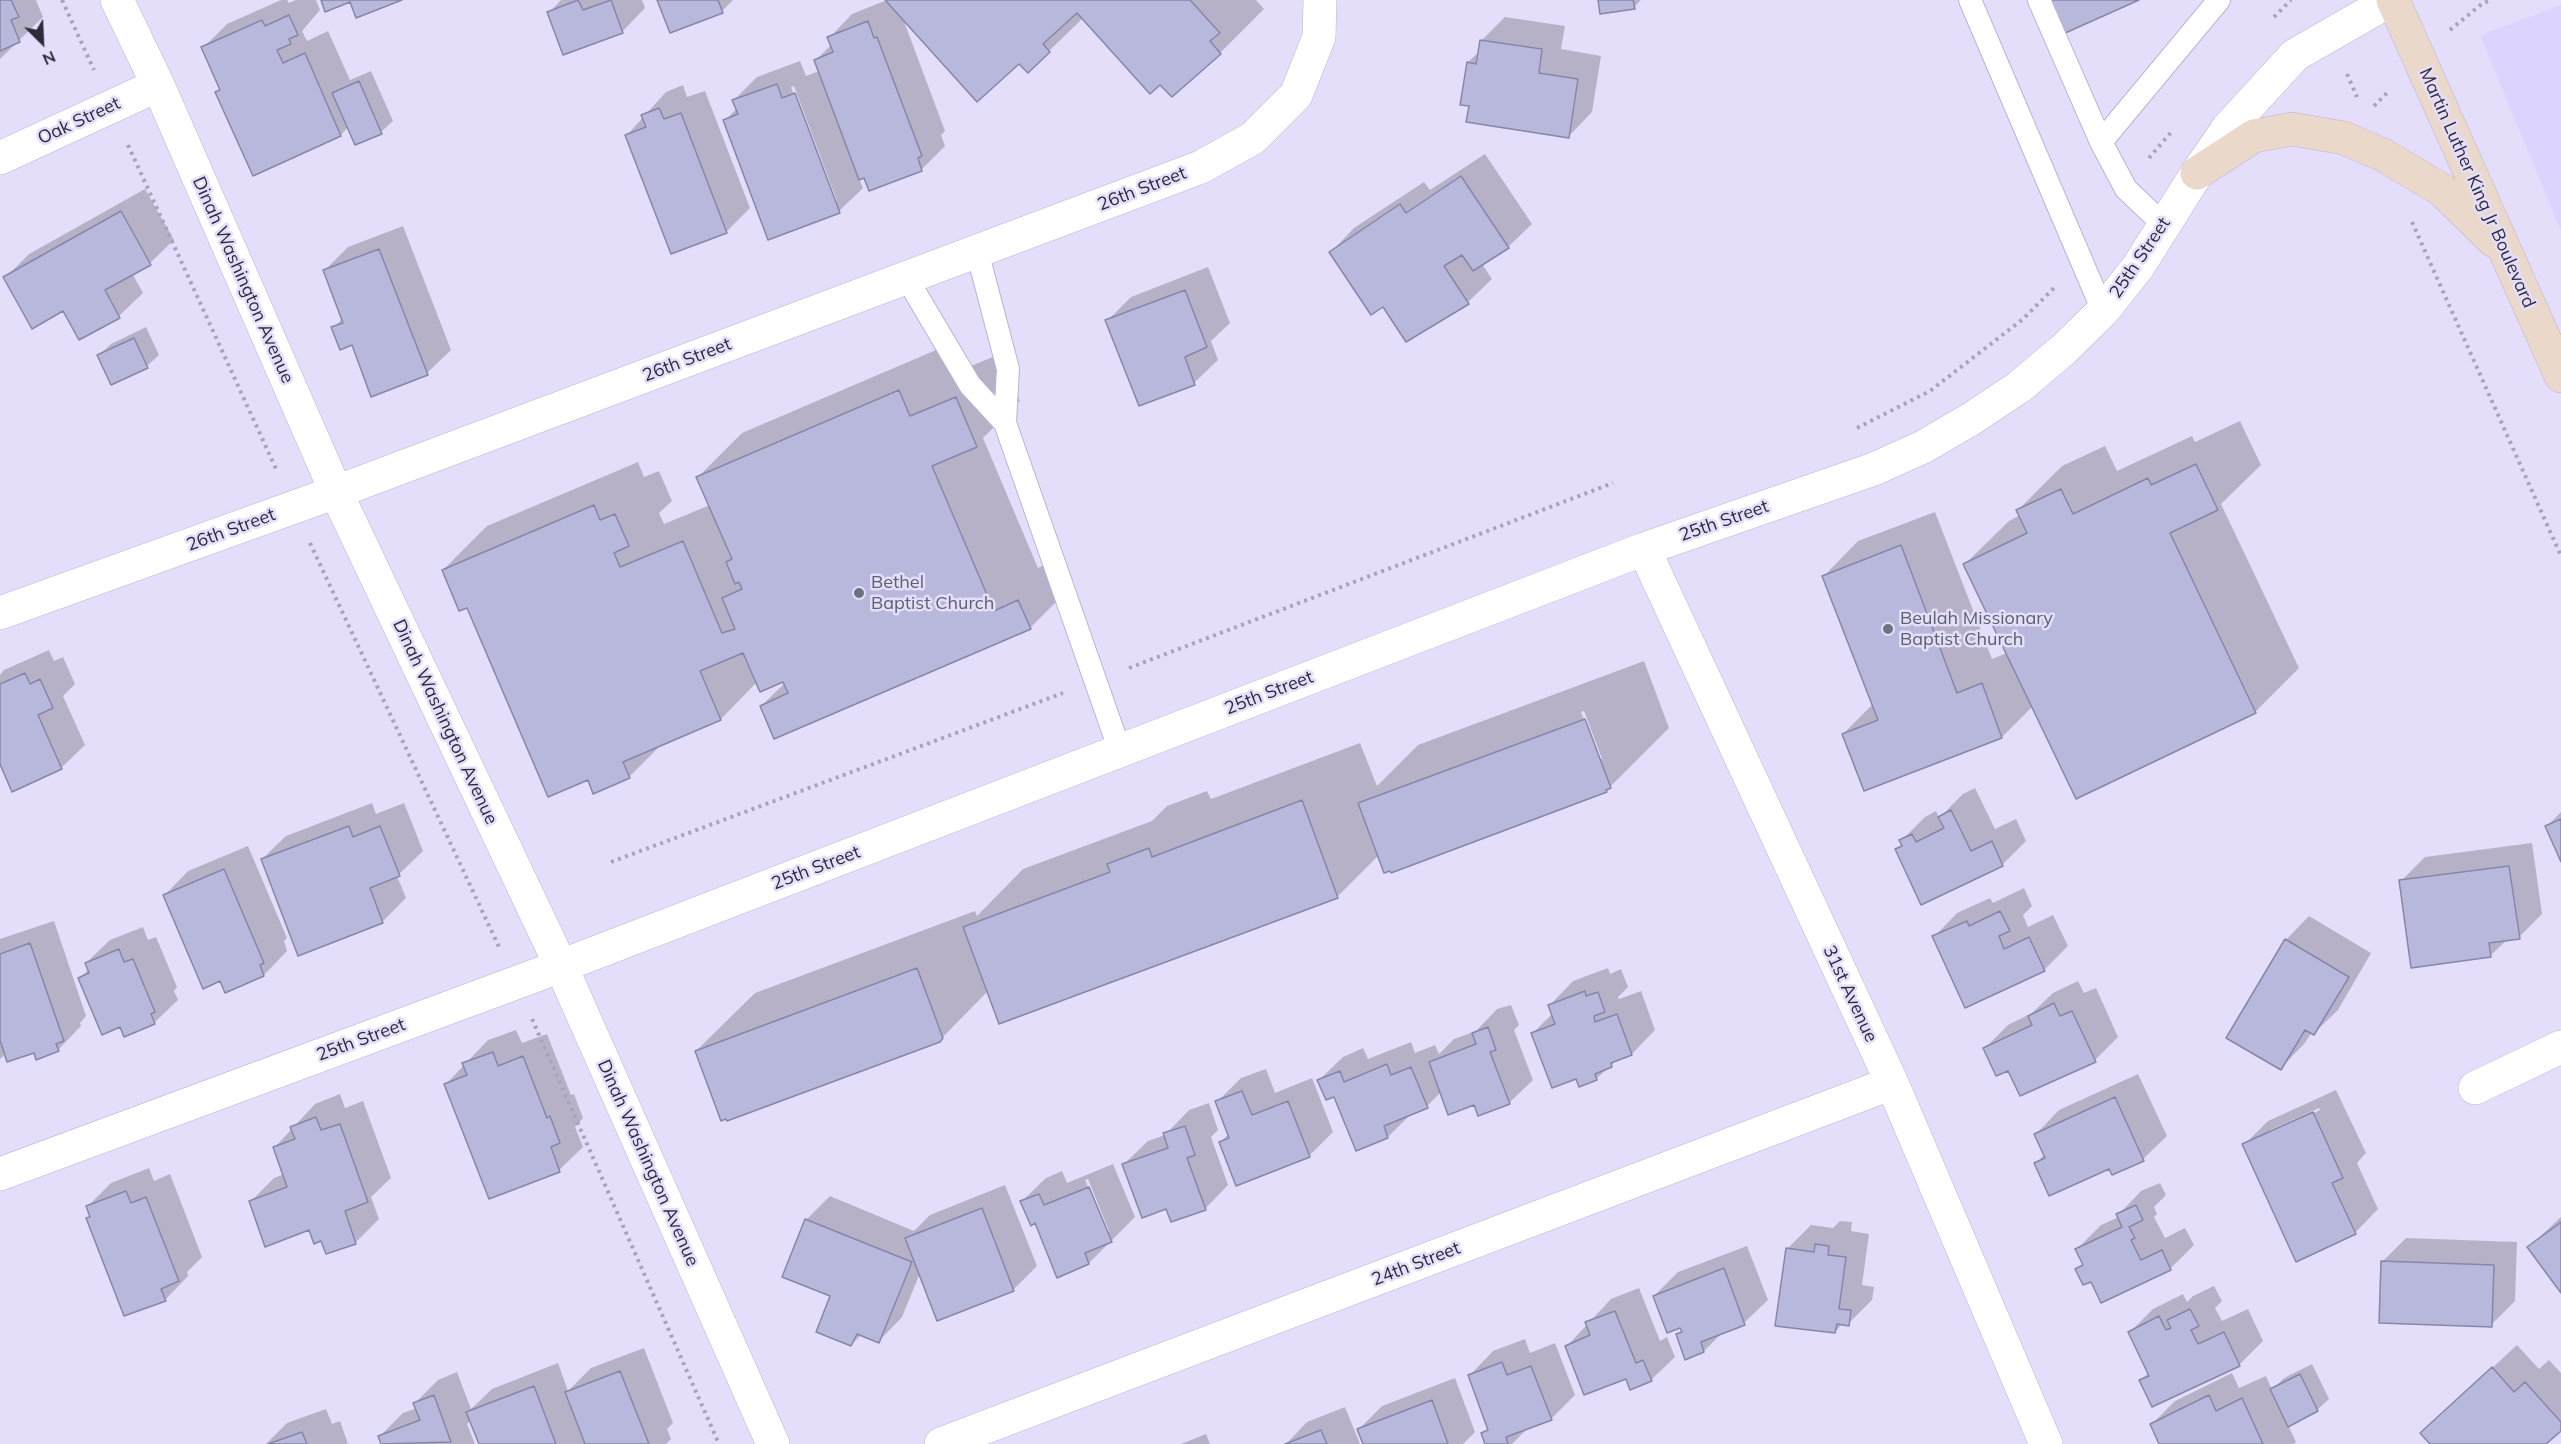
<!DOCTYPE html>
<style>
body{margin:0}
#map{position:relative;width:2561px;height:1444px;overflow:hidden;background:#e5defb;font-family:Mulish,sans-serif}
canvas{display:block}
.north{position:absolute;left:12px;top:12px;width:60px;height:60px;-webkit-text-stroke:4px #e5defb;paint-order:stroke;rotate:156deg;font-size:16px;font-weight:700;line-height:24px;text-align:center;color:#2e2b39}
.north::after{content:'';display:block;margin:auto;width:21px;height:27px;background:#2e2b39;clip-path:polygon(50% 0,100% 100%,50% 72%,0 100%)}
</style>
<div id="map">
<canvas width="2561" height="1444"></canvas>
<div class="north">N</div>
</div>
<script>
const ctx = document.querySelector('canvas').getContext('2d');
ctx.lineJoin = 'round';
function paint(path, color) {
  ctx.fillStyle = color;
  ctx.fill(path, 'evenodd');
}
function toPath(rows) {
  const path = new Path2D();
  for (const r of rows) {
    path.moveTo(r[0], r[1]);
    for (let i = 2; i < r.length; i += 2) path.lineTo(r[i], r[i + 1]);
  }
  return path;
}
function trace(path, color, width, dash) {
  ctx.strokeStyle = color;
  ctx.lineWidth = width;
  ctx.lineCap = dash ? 'butt' : 'round';
  ctx.setLineDash(dash || []);
  ctx.stroke(path);
}
function drawText(font, color, halo, rows, align = 'center') {
  ctx.font = font + ' Mulish,sans-serif';
  ctx.lineWidth = 5;
  ctx.setLineDash([]);
  ctx.textBaseline = 'middle';
  ctx.strokeStyle = halo;
  ctx.fillStyle = color;
  for (const [text, x, y, turn = 0] of rows) {
    ctx.save();
    ctx.translate(x, y);
    ctx.rotate((+turn || 0) * Math.PI / 180);
    ctx.textAlign = isNaN(turn) ? turn : align;
    if (halo) ctx.strokeText(text, 0, 0);
    ctx.fillText(text, 0, 0);
    ctx.restore();
  }
}
const built = toPath([
 [2561,5,2561,231,2480,35]
]);
const shadow = toPath([
 [0,0,36,0,43,17,0,59],
 [281,0,287,0,289,3,296,0,316,0,320,10,302,31,307,41,328,31,350,80,371,71,393,121,381,132,348,127,341,135,217,93,221,89,203,48,227,24],
 [561,0,642,0,645,8,622,32,549,13],
 [659,0,733,0,722,11],
 [887,0,1256,0,1264,9,1220,53,1172,95,1161,83,1083,18,1049,51,1019,61,902,16,945,131,941,135,945,146,921,170,859,179,863,188,839,211,725,121,737,108,734,100,757,77,800,61,806,76,819,71,815,61,832,44,829,38,852,14],
 [794,86,837,201,834,201,791,87],
 [1599,0,1641,0,1634,7],
 [1505,17,1565,26,1561,49,1601,56,1592,112,1569,136,1471,105,1468,62,1480,51,1482,40],
 [683,85,687,97,705,91,750,208,726,232,672,252,627,135,666,92],
 [1485,154,1532,224,1508,247,1482,264,1492,279,1468,302,1406,340,1383,305,1331,252,1354,228,1424,182,1430,190],
 [145,189,174,240,150,263,132,273,143,293,119,316,80,338,63,309,5,278,29,254],
 [403,226,451,350,427,373,353,343,333,328,343,318,324,271,348,247],
 [1208,267,1230,323,1211,341,1218,360,1194,383,1107,321,1131,297],
 [146,327,159,355,147,366,112,383,99,355,111,344],
 [943,347,954,373,1000,354,1020,401,983,438,1038,568,1062,557,1074,584,1030,628,761,706,785,683,783,680,757,682,721,719,663,743,629,777,588,778,443,570,487,526,638,462,644,477,659,471,672,501,659,513,664,524,710,505,698,477,742,433],
 [2240,421,2261,465,2221,504,2299,668,2255,712,2033,706,2002,737,1865,789,1843,734,1873,704,1824,576,1858,541,1935,512,1992,659,2007,653,1965,564,2009,521,2020,515,2018,510,2062,466,2105,446,2117,471,2192,436,2195,442],
 [49,650,54,661,63,657,75,684,63,696,85,745,61,768,0,761,0,675,4,670],
 [1644,661,1669,728,1606,791,1379,855,1337,897,988,991,939,1041,696,1051,755,993,975,911,977,916,1023,869,1152,821,1167,806,1207,791,1211,799,1360,743,1377,786,1418,745],
 [1584,711,1602,759,1599,759,1581,712],
 [1975,788,1995,829,2016,819,2026,841,2002,865,1921,903,1896,850,1902,844,1901,841,1925,817,1936,811,1939,818,1963,794],
 [372,803,376,814,404,803,423,851,397,876,406,898,382,922,262,859,286,836],
 [2561,812,2561,858,2547,826],
 [2532,843,2542,914,2519,937,2508,939,2490,956,2401,881,2425,857],
 [248,846,287,938,284,941,287,951,264,975,226,991,221,979,165,895,188,871],
 [2024,888,2032,906,2023,915,2028,927,2053,915,2068,946,2044,970,1934,937,1957,913,1990,898,1993,903],
 [2309,916,2371,953,2338,1010,2314,1033,2312,1032,2304,1044,2281,1068,2286,940],
 [54,921,86,1016,80,1023,81,1026,58,1050,6,1053,0,1059,0,939],
 [143,927,148,940,156,937,177,987,174,991,178,1000,154,1023,121,1025,80,978,89,969,86,963,110,940],
 [1608,968,1610,974,1621,969,1628,987,1618,997,1619,999,1641,991,1655,1030,1632,1054,1618,1059,1596,1079,1577,1077,1533,1033,1553,1013,1550,1005,1573,981],
 [2078,981,2084,993,2096,988,2118,1037,2095,1060,1985,1048,2008,1025,2032,1013,2053,993],
 [1511,1005,1519,1025,1514,1030,1533,1080,1509,1103,1475,1103,1441,1092,1427,1106,1412,1113,1388,1137,1319,1080,1343,1057,1363,1048,1368,1059,1411,1042,1415,1053,1435,1045,1439,1054,1454,1039,1476,1031,1497,1009],
 [516,1030,522,1043,547,1034,571,1095,574,1094,583,1118,575,1127,583,1147,559,1170,446,1084,488,1040],
 [1266,1069,1275,1093,1312,1078,1333,1132,1310,1155,1236,1184,1221,1142,1229,1133,1217,1102,1241,1078],
 [2138,1074,2167,1136,2143,1159,2109,1167,2036,1163,2045,1154,2036,1134,2059,1110],
 [2336,1090,2366,1153,2357,1163,2378,1209,2355,1233,2244,1145,2268,1121],
 [2319,1108,2320,1110,2270,1133,2270,1130],
 [340,1094,345,1108,363,1101,391,1178,371,1197,379,1219,356,1242,327,1252,322,1240,310,1228,251,1201,274,1178,284,1174,275,1147,315,1104],
 [1209,1103,1218,1130,1211,1137,1228,1185,1205,1209,1167,1207,1124,1164,1148,1141,1165,1135,1189,1110],
 [1113,1164,1135,1217,1089,1263,1036,1221,1022,1201,1046,1178,1062,1171,1067,1183],
 [1088,1179,1109,1231,1107,1233,1085,1180],
 [149,1168,154,1181,170,1174,202,1257,187,1272,188,1276,165,1300,88,1219,91,1216,88,1206,111,1183],
 [2160,1183,2166,1195,2154,1207,2157,1214,2154,1217,2165,1238,2185,1228,2194,1245,2170,1269,2091,1280,2077,1270,2084,1263,2077,1249,2101,1225,2119,1217,2118,1215,2141,1191],
 [1005,1185,1037,1266,1013,1290,938,1319,920,1273,902,1317,879,1341,862,1334,851,1345,806,1220,830,1196,914,1231,930,1215],
 [2561,1217,2561,1291,2529,1247],
 [1840,1221,1852,1222,1851,1231,1869,1234,1862,1285,1874,1287,1872,1300,1848,1324,1843,1323,1835,1332,1787,1249,1811,1225,1833,1228],
 [2406,1238,2517,1242,2515,1301,2491,1325,2382,1262],
 [1747,1246,1768,1300,1744,1323,1723,1332,1704,1351,1677,1335,1682,1330,1654,1296,1678,1272],
 [2214,1286,2222,1301,2215,1308,2222,1321,2248,1309,2263,1341,2239,1365,2153,1405,2141,1380,2149,1372,2130,1332,2153,1309,2183,1294,2187,1302,2193,1296],
 [1639,1288,1660,1341,1667,1337,1675,1357,1651,1380,1626,1377,1567,1346,1611,1299],
 [1525,1339,1530,1353,1555,1343,1575,1395,1551,1419,1529,1427,1512,1444,1487,1444,1483,1433,1489,1427,1470,1375,1493,1351],
 [2517,1345,2539,1369,2549,1360,2561,1373,2561,1429,2544,1444,2432,1444,2422,1433],
 [644,1348,673,1423,667,1429,671,1439,666,1444,480,1444,471,1420,467,1424,475,1444,383,1444,380,1436,403,1413,417,1408,415,1403,438,1380,457,1372,471,1409,492,1389,558,1363,568,1391,591,1368],
 [2312,1364,2329,1399,2317,1410,2288,1425,2296,1442,2294,1444,2160,1444,2152,1424,2175,1401,2232,1373,2239,1388,2266,1376,2272,1390,2284,1378],
 [1455,1378,1475,1432,1463,1444,1364,1444,1359,1429,1382,1406],
 [1345,1407,1360,1444,1286,1444,1307,1422],
 [326,1409,332,1424,340,1421,348,1444,266,1444,287,1423],
 [1206,1434,1210,1444,1181,1444]
]);
const building = toPath([
 [0,0,11,0,19,17,11,20,20,42,0,51,0,0],
 [321,0,402,0,356,18,350,2,325,12,321,0],
 [578,0,583,10,611,0,623,33,563,55,547,12,578,0],
 [657,0,718,0,723,13,670,33,657,0],
 [885,0,1190,0,1220,33,1210,41,1221,54,1172,97,1160,85,1150,94,1077,13,1043,44,1050,52,1028,73,1019,64,977,102,885,0],
 [1598,0,1633,0,1635,9,1600,14,1598,0],
 [2048,0,2139,0,2063,34,2048,0],
 [289,15,298,35,289,39,291,44,277,50,283,63,305,53,341,136,253,176,215,92,220,90,201,47,262,20,265,26,289,15],
 [868,21,874,38,877,37,922,156,918,158,922,171,869,191,864,178,859,180,814,60,833,52,827,37,868,21],
 [1480,40,1542,49,1539,73,1578,79,1569,138,1466,122,1469,106,1460,105,1467,62,1476,64,1480,40],
 [359,81,382,134,355,145,332,93,359,81],
 [777,84,782,98,795,93,840,213,768,240,723,120,738,114,732,100,777,84],
 [659,108,664,119,681,113,727,233,671,254,625,135,646,127,641,115,659,108],
 [1461,176,1509,248,1473,271,1462,255,1444,266,1469,304,1406,342,1383,307,1371,315,1329,252,1400,204,1406,213,1461,176],
 [121,211,151,265,105,290,120,318,79,340,63,311,32,329,3,277,121,211],
 [379,249,428,375,371,397,352,345,340,350,331,327,343,323,323,270,379,249],
 [1185,290,1207,347,1185,357,1195,385,1139,406,1105,320,1185,290],
 [134,338,148,368,111,385,97,355,134,338],
 [899,390,910,416,956,397,977,447,932,466,994,611,1018,600,1031,629,774,739,760,706,788,693,783,682,760,692,743,653,700,671,721,720,623,762,630,778,593,794,588,780,548,797,467,608,459,611,442,570,594,505,600,520,615,514,629,546,614,553,620,567,683,541,722,633,735,629,722,598,742,589,739,582,735,584,726,562,732,559,696,477,899,390],
 [2196,464,2218,510,2170,533,2256,713,2076,799,1963,564,2027,533,2016,510,2061,489,2073,514,2148,478,2151,485,2196,464],
 [1901,545,1957,693,1982,683,2002,738,1864,791,1842,734,1878,720,1822,576,1901,545],
 [25,673,30,684,40,679,53,708,38,715,62,769,12,792,0,764,0,684,25,673],
 [1585,719,1611,788,1606,790,1607,792,1391,873,1390,871,1384,873,1358,803,1585,719],
 [1302,800,1338,898,999,1024,963,927,1110,872,1107,864,1149,848,1152,857,1302,800],
 [1951,810,1971,851,1992,841,2003,866,1921,905,1895,849,1902,846,1899,840,1912,834,1916,842,1944,828,1938,817,1951,810],
 [2561,819,2561,862,2545,826,2561,819],
 [349,826,353,837,380,826,400,876,370,888,383,923,298,956,261,859,349,826],
 [2509,866,2520,939,2489,943,2491,957,2411,968,2399,880,2509,866],
 [224,869,264,963,260,965,264,976,225,993,220,981,203,989,163,895,224,869],
 [2000,911,2010,931,1999,936,2004,949,2029,937,2045,971,1965,1008,1932,936,1967,921,1969,926,2000,911],
 [2285,939,2349,977,2314,1035,2305,1030,2281,1070,2226,1038,2285,939],
 [30,943,64,1041,56,1044,59,1051,36,1060,34,1053,7,1062,0,1040,0,954,30,943],
 [119,949,124,962,133,959,155,1012,151,1014,155,1024,124,1037,120,1027,102,1035,78,978,89,973,85,963,119,949],
 [917,968,943,1038,940,1042,727,1121,726,1119,721,1121,695,1051,917,968],
 [1585,991,1586,996,1598,992,1605,1012,1594,1016,1595,1022,1617,1014,1632,1055,1611,1063,1612,1067,1595,1074,1597,1080,1579,1087,1576,1079,1552,1088,1531,1033,1555,1024,1548,1005,1585,991],
 [2054,1003,2060,1016,2072,1011,2096,1062,2020,1096,2008,1071,1996,1076,1983,1048,2032,1025,2028,1016,2054,1003],
 [1488,1027,1496,1050,1490,1052,1510,1104,1478,1116,1474,1105,1448,1115,1429,1062,1476,1044,1472,1033,1488,1027],
 [493,1052,498,1066,523,1056,547,1118,550,1116,560,1143,551,1147,560,1172,489,1199,444,1084,467,1075,462,1063,493,1052],
 [1387,1064,1391,1075,1411,1067,1428,1108,1384,1126,1388,1138,1356,1151,1334,1097,1326,1100,1317,1080,1340,1071,1344,1082,1387,1064],
 [1242,1091,1252,1115,1288,1101,1310,1157,1236,1186,1219,1142,1229,1138,1215,1101,1242,1091],
 [2115,1097,2144,1161,2112,1175,2109,1169,2049,1196,2034,1163,2045,1158,2034,1134,2115,1097],
 [2313,1112,2343,1178,2332,1183,2356,1234,2296,1262,2242,1144,2313,1112],
 [316,1117,321,1130,340,1124,368,1202,345,1211,356,1244,326,1254,321,1241,314,1244,309,1230,265,1247,249,1201,287,1187,273,1147,295,1139,290,1127,316,1117],
 [1185,1126,1195,1155,1187,1158,1206,1210,1171,1222,1166,1209,1142,1218,1122,1164,1168,1148,1163,1133,1185,1126],
 [1089,1187,1112,1242,1085,1253,1089,1264,1057,1278,1035,1223,1031,1226,1020,1201,1039,1194,1044,1205,1089,1187],
 [126,1191,131,1203,146,1197,179,1281,161,1289,166,1301,124,1316,86,1218,90,1217,86,1206,126,1191],
 [2136,1205,2143,1220,2129,1227,2135,1238,2131,1240,2141,1260,2162,1250,2171,1270,2101,1303,2091,1282,2083,1285,2075,1269,2083,1265,2075,1249,2122,1227,2116,1214,2136,1205],
 [982,1208,1014,1291,937,1321,905,1238,982,1208],
 [805,1219,912,1262,879,1343,857,1334,851,1346,816,1332,830,1296,782,1277,805,1219],
 [2561,1222,2561,1293,2527,1247,2561,1222],
 [1815,1244,1829,1246,1828,1255,1846,1257,1839,1309,1851,1310,1849,1326,1837,1324,1835,1333,1775,1326,1786,1248,1814,1252,1815,1244],
 [2381,1261,2494,1265,2492,1327,2379,1323,2381,1261],
 [1724,1268,1745,1325,1701,1342,1704,1352,1685,1360,1676,1334,1682,1332,1680,1328,1667,1333,1653,1296,1724,1268],
 [2190,1309,2199,1326,2191,1330,2198,1344,2224,1332,2240,1366,2152,1407,2139,1380,2149,1376,2128,1332,2159,1316,2166,1330,2171,1328,2167,1320,2190,1309],
 [1615,1311,1636,1363,1643,1360,1652,1381,1630,1390,1626,1379,1584,1395,1565,1346,1590,1335,1585,1322,1615,1311],
 [1502,1362,1507,1375,1531,1366,1552,1420,1506,1437,1508,1444,1485,1444,1481,1433,1488,1430,1468,1375,1502,1362],
 [2492,1367,2514,1392,2525,1382,2561,1422,2561,1431,2546,1444,2430,1444,2420,1433,2492,1367],
 [620,1371,649,1444,585,1444,565,1392,620,1371],
 [2300,1374,2318,1411,2288,1427,2270,1389,2300,1374],
 [534,1386,556,1444,479,1444,466,1412,534,1386],
 [434,1395,451,1442,381,1444,378,1436,420,1420,413,1403,434,1395],
 [2209,1395,2216,1411,2242,1398,2263,1444,2159,1444,2150,1424,2209,1395],
 [1432,1400,1448,1444,1363,1444,1357,1429,1432,1400],
 [1321,1430,1327,1444,1285,1444,1321,1430],
 [302,1432,307,1444,268,1444,302,1432]
]);
const path = toPath([
 [62,0,94,70],
 [2274,17,2291,0],
 [2450,30,2483,3,2492,0],
 [2347,74,2357,97],
 [2374,106,2388,92],
 [128,145,277,471],
 [2149,158,2173,130],
 [2412,222,2561,556],
 [1857,428,1930,391,2023,319,2055,287],
 [310,543,499,947],
 [1129,668,1613,483],
 [611,862,1063,693],
 [532,1019,719,1444]
]);
const lane = toPath([
 [1970,0,2103,311],
 [2039,0,2101,142,2126,189,2164,225],
 [2101,142,2219,0],
 [906,277,970,385,1005,423,1008,369,977,251],
 [1005,423,1120,751]
]);
const street = toPath([
 [117,0,158,85,336,492,561,966,773,1444],
 [0,158,158,85],
 [1644,549,1892,1083,2046,1444],
 [0,613,336,492,1201,167,1253,138,1296,95,1319,37,1320,0],
 [2475,1088,2561,1047],
 [0,1174,561,966,1644,549,1874,469,1923,447,1971,419,2019,387,2063,350,2103,311,2138,267,2197,173,2228,128,2295,55,2391,0],
 [941,1444,1892,1083]
]);
const secondary = toPath([
 [2393,0,2561,376],
 [2197,173,2254,136,2292,129,2344,138,2383,155,2442,190,2494,241]
]);
const markers = [
 [859,593,6,"#6b7280"],
 [1888,629,6,"#6b7280"]
];
const streetNames = [
 ["Oak Street",79,121,-25],
 ["Martin Luther King Jr Boulevard",2477,188,66],
 ["26th Street",1142,189,-21],
 ["25th Street",2140,258,-56],
 ["Dinah Washington Avenue",243,280,66],
 ["26th Street",687,360,-21],
 ["25th Street",1724,521,-19],
 ["26th Street",231,530,-20],
 ["25th Street",1269,693,-21],
 ["Dinah Washington Avenue",445,722,65],
 ["25th Street",816,868,-21],
 ["31st Avenue",1850,994,65],
 ["25th Street",361,1040,-20],
 ["Dinah Washington Avenue",648,1163,66],
 ["24th Street",1416,1264,-21]
];
const worshipNames = [
 ["Bethel",871,583],
 ["Baptist Church",871,604],
 ["Beulah Missionary",1900,619],
 ["Baptist Church",1900,640]
];
paint(built, '#ded3ff');
paint(shadow, '#0003');
paint(building, '#b7b8dc');
trace(building, '#8687a8', 1.5);
trace(lane, '#bbb2d5', 24);
trace(street, '#bbb2d5', 34);
trace(secondary, '#bbb2d5', 34);
trace(path, '#a8a3bb', 4, [3, 4.5]);
trace(lane, '#fff', 22);
trace(street, '#fff', 33);
trace(secondary, '#ead8ca', 33);
for (const [x, y, r, color] of markers) {
  const dot = new Path2D();
  dot.arc(x, y, r, 0, 2 * Math.PI);
  ctx.fillStyle = color;
  ctx.fill(dot);
  trace(dot, '#e5defb', 2);
}
drawText('18px', '#2e2b39', '#e5defb', streetNames);
drawText('18px', '#5b616d', '#e5defb', worshipNames, 'left');
</script>
